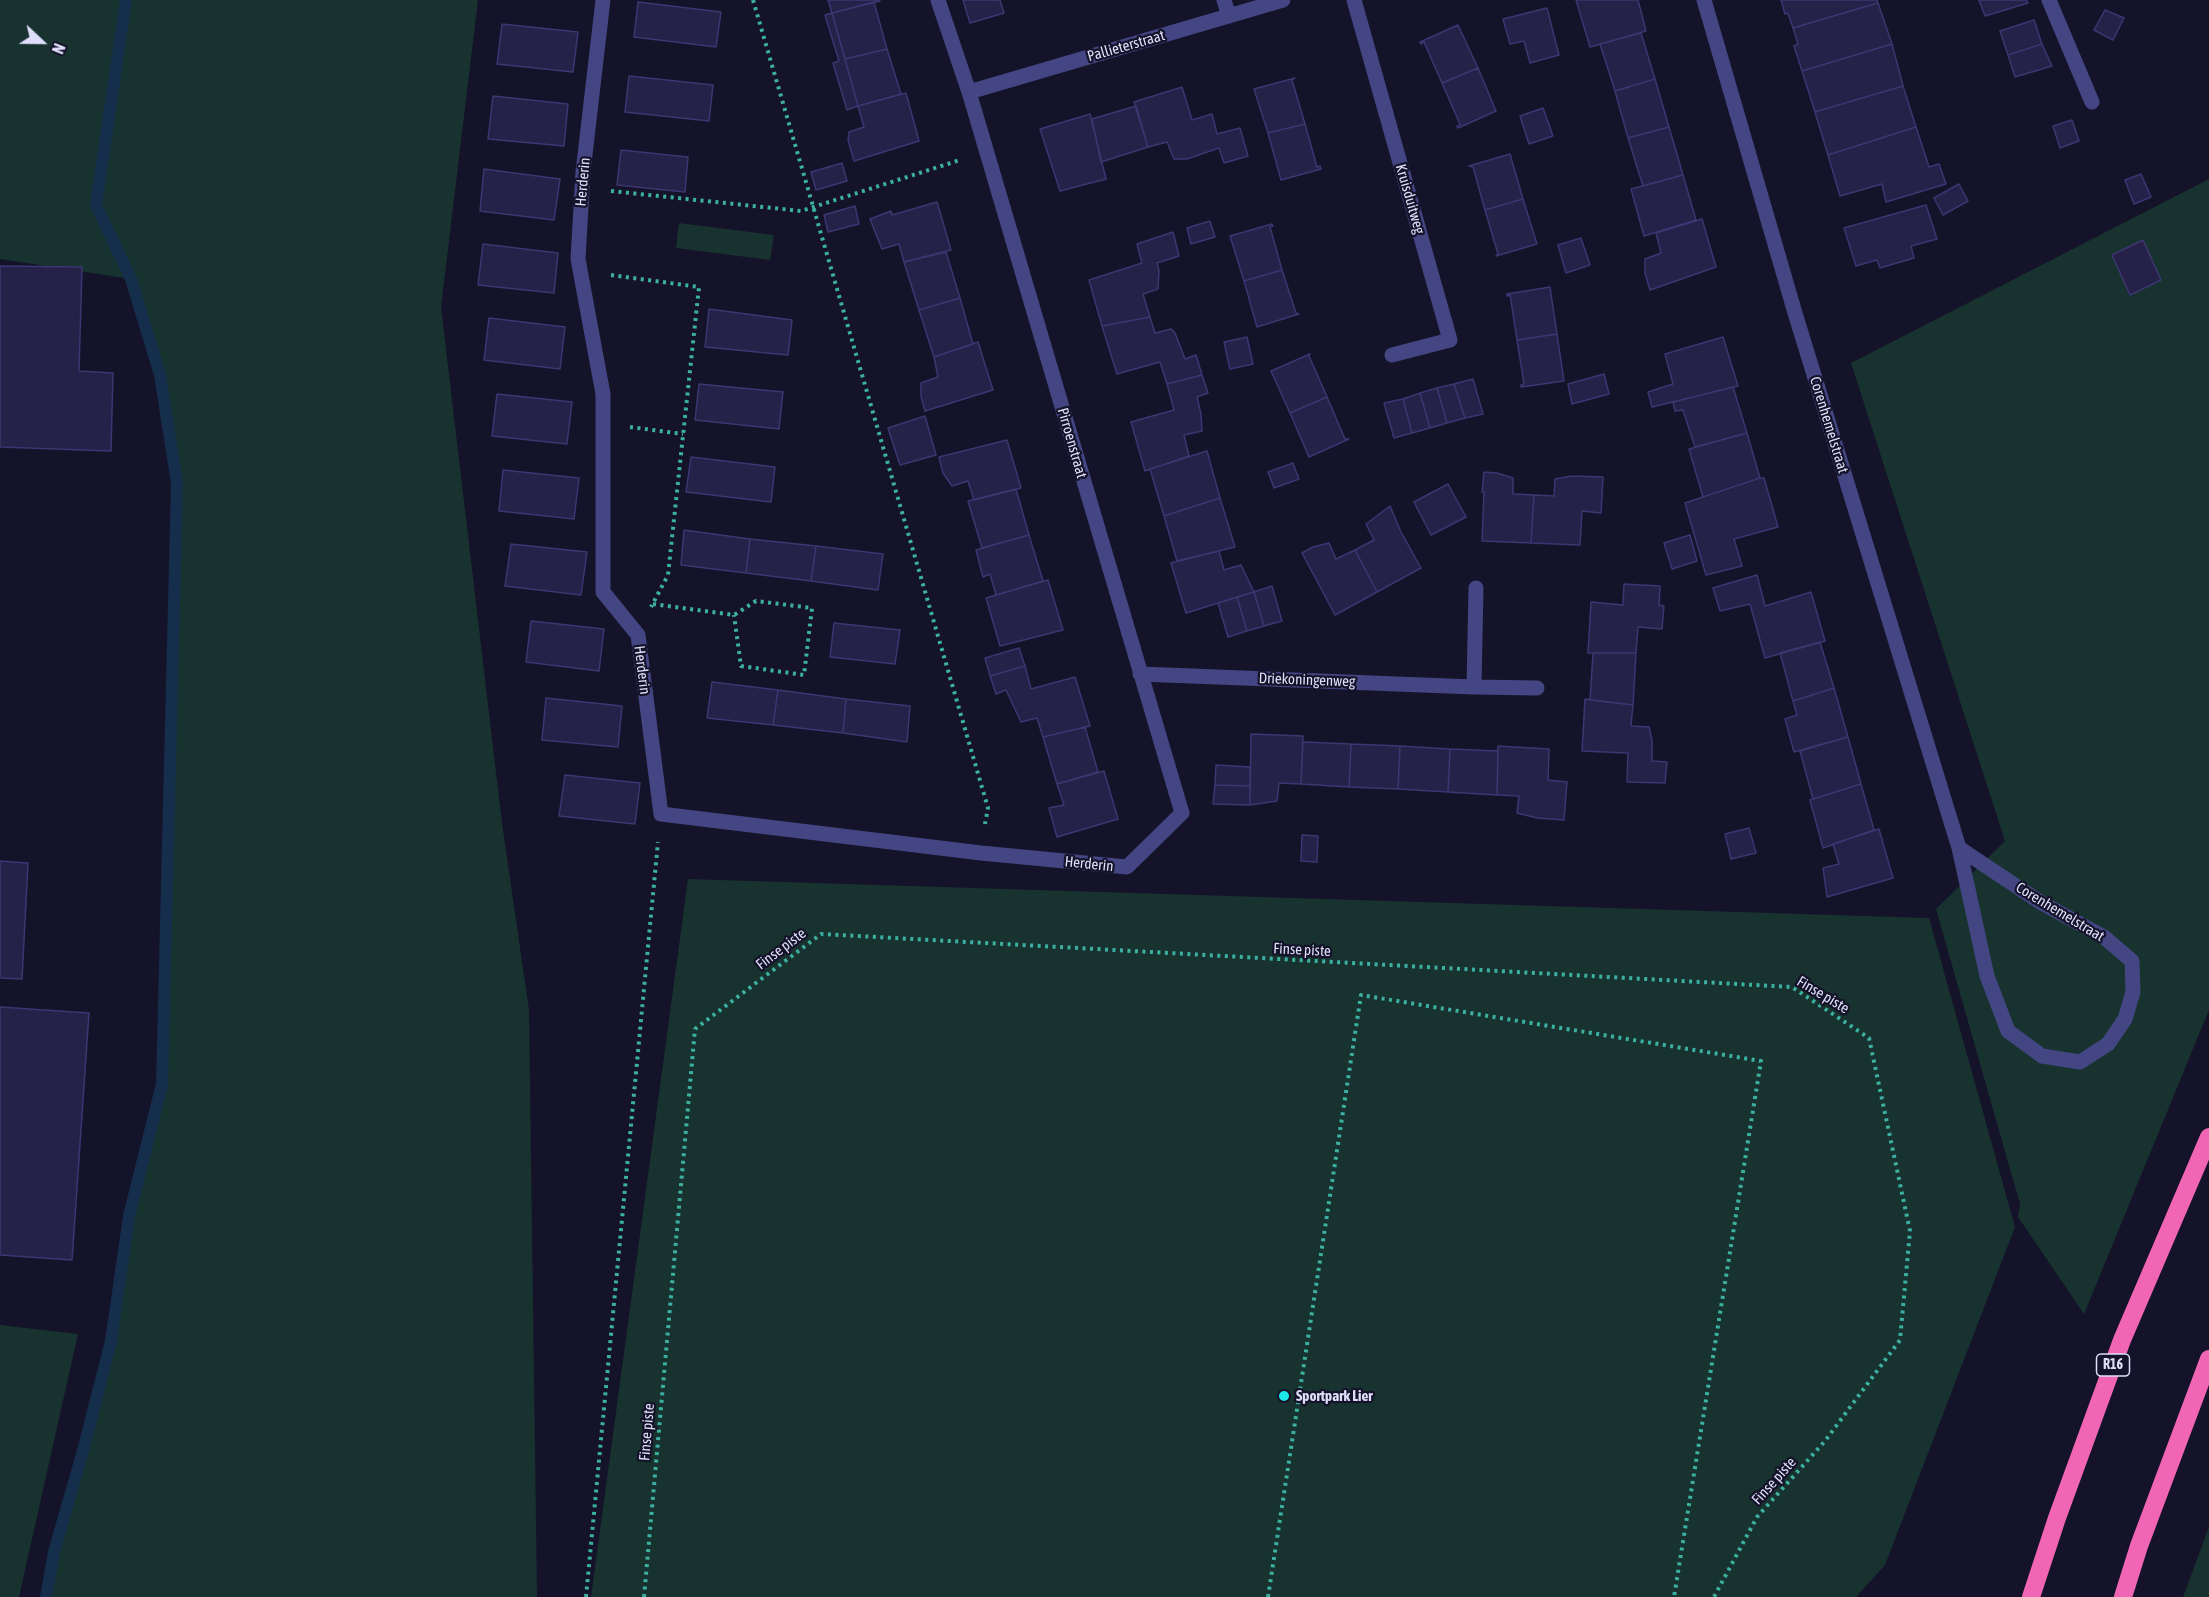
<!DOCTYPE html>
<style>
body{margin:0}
#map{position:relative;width:2209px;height:1597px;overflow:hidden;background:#151329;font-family:"Asap Condensed",sans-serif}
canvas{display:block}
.north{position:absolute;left:12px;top:12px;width:60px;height:60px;-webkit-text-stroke:4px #151329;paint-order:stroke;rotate:112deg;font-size:16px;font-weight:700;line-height:24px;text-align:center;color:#dfdffc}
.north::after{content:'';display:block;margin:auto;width:21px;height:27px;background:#dfdffc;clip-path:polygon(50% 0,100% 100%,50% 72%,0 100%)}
</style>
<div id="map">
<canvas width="2209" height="1597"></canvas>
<div class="north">N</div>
</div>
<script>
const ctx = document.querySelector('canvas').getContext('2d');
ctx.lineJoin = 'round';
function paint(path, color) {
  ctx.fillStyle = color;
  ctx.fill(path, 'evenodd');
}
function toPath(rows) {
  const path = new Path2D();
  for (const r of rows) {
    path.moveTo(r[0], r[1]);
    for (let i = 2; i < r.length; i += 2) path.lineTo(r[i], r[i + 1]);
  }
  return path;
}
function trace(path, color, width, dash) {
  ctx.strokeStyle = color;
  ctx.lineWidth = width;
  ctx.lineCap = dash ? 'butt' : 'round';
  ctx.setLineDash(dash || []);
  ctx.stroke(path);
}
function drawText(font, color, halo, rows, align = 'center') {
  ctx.font = font + ' "Asap Condensed",sans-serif';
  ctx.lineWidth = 4.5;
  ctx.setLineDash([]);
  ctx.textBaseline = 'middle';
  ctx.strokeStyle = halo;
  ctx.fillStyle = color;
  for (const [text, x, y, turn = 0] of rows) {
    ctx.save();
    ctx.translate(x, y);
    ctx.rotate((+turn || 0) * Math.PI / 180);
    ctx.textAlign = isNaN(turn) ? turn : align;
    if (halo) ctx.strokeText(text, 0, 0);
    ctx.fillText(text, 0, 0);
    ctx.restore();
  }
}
const green = toPath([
 [0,0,478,0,441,307,502,823,529,1010,537,1597,46,1597,54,1552,83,1451,111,1341,129,1216,162,1084,177,483,160,375,131,279,0,259],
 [2209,179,2209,1010,2084,1314,2018,1217,2020,1204,1936,909,2005,841,1851,363],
 [679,223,774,235,770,260,676,248],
 [688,879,1929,918,2015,1227,1885,1565,1856,1597,591,1597],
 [0,1325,78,1334,19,1597,0,1597],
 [2209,1527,2209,1597,2183,1597]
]);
const stream = toPath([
 [46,1597,54,1552,83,1451,111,1341,129,1216,162,1084,177,483,160,375,131,279,96,205,126,0]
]);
const building = toPath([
 [828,0,879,0,880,1,832,13,828,0],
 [963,0,1000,0,1004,13,970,23,963,0],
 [1576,0,1638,0,1646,31,1590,47,1576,0],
 [1781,0,1877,0,1878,3,1793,28,1788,13,1785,14,1781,0],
 [1979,0,2026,0,2028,3,1985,16,1979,0],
 [638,2,721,12,716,47,634,37,638,2],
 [874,2,887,49,845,59,832,13,874,2],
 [1878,3,1892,44,1802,71,1794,46,1798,44,1793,28,1878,3],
 [1547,8,1559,55,1530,63,1524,41,1510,44,1503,19,1547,8],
 [2105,10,2124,18,2113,40,2094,30,2105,10],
 [832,13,858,106,847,110,833,63,839,61,825,15,832,13],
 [2034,20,2042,44,2008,55,2000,31,2034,20],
 [502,24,578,32,573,72,497,64,502,24],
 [1458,25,1478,68,1442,83,1424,42,1421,44,1420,42,1458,25],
 [1641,33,1655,79,1615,91,1600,44,1641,33],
 [1892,44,1903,86,1815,112,1802,71,1892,44],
 [2042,44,2052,66,2015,77,2008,55,2042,44],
 [887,49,901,94,858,106,845,59,887,49],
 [1478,68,1496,111,1458,128,1457,126,1460,124,1442,83,1478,68],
 [629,76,713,85,709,121,625,112,629,76],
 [1295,78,1292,80,1305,124,1268,133,1254,89,1295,78],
 [1655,79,1669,127,1628,138,1615,91,1655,79],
 [1903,86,1916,127,1828,155,1815,112,1903,86],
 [1182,87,1192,120,1212,114,1217,134,1240,128,1248,156,1224,163,1219,148,1187,159,1174,159,1167,142,1148,147,1134,102,1182,87],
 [906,93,919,141,854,161,848,140,849,132,864,127,858,106,906,93],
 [493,96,568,104,564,146,488,139,493,96],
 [1136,106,1148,147,1101,162,1092,119,1136,106],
 [1543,108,1553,136,1529,144,1520,116,1543,108],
 [1090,114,1106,179,1060,191,1040,129,1090,114],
 [2072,120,2079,141,2060,148,2053,126,2072,120],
 [1305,124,1317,167,1320,166,1321,169,1281,180,1268,133,1305,124],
 [1669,127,1683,175,1643,186,1628,138,1669,127],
 [1916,127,1929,167,1939,164,1946,184,1886,202,1882,184,1840,196,1828,155,1916,127],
 [621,150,688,157,685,192,617,185,621,150],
 [1510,154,1523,199,1485,210,1473,167,1469,166,1510,154],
 [842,163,847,181,816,190,811,172,842,163],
 [484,169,560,179,554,220,480,211,484,169],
 [2141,174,2151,197,2134,204,2125,180,2141,174],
 [1683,175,1696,220,1644,236,1631,189,1683,175],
 [1959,184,1968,201,1943,215,1934,198,1959,184],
 [1523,199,1537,244,1496,256,1498,254,1485,210,1523,199],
 [937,202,951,250,904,262,899,244,882,249,870,219,891,211,892,215,937,202],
 [1926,205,1937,239,1911,246,1914,258,1880,268,1877,260,1856,266,1844,228,1926,205],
 [855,206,859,224,828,232,824,215,855,206],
 [1702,219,1716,267,1650,290,1645,273,1645,259,1661,253,1656,233,1702,219],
 [1210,221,1215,237,1191,244,1187,228,1210,221],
 [1272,224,1273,226,1270,227,1282,270,1244,281,1230,236,1272,224],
 [1173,232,1179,256,1157,263,1159,271,1158,289,1143,294,1150,317,1102,326,1089,280,1142,263,1137,244,1173,232],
 [1581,238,1590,265,1566,273,1558,245,1581,238],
 [2143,240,2161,280,2130,295,2112,255,2143,240],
 [483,244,558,253,554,293,478,285,483,244],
 [946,252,960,298,919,310,904,262,946,252],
 [0,266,82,267,79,371,113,373,111,451,0,447,0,266],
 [1282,270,1296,313,1299,314,1257,327,1244,281,1282,270],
 [1550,287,1557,334,1517,340,1510,295,1507,296,1507,294,1550,287],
 [960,298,973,344,934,357,919,310,960,298],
 [709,309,792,320,788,355,705,347,709,309],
 [1150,317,1155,333,1171,329,1175,333,1185,359,1196,355,1202,375,1167,384,1160,362,1117,374,1102,326,1150,317],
 [489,318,565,327,560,369,484,360,489,318],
 [1557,334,1564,381,1521,387,1521,385,1524,384,1517,340,1557,334],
 [1247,337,1253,364,1230,369,1224,342,1247,337],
 [1723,337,1738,386,1652,407,1648,392,1673,384,1665,354,1723,337],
 [978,342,993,390,925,411,921,396,921,383,938,377,934,357,978,342],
 [1310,354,1309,356,1327,397,1290,413,1271,371,1310,354],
 [1604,374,1609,394,1572,404,1568,384,1604,374],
 [1202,375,1208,393,1197,397,1201,414,1202,431,1184,435,1189,456,1145,471,1131,422,1174,410,1167,384,1202,375],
 [1473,379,1483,414,1465,418,1454,384,1473,379],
 [699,384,783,392,779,429,695,420,699,384],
 [1454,384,1465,418,1447,423,1437,388,1454,384],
 [1733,387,1747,433,1695,447,1683,410,1675,411,1673,402,1733,387],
 [1437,388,1447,423,1430,428,1420,393,1437,388],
 [1420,393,1430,428,1412,433,1403,399,1420,393],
 [497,394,572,402,567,444,492,436,497,394],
 [1327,397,1345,439,1349,439,1309,457,1290,413,1327,397],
 [1403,399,1412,433,1394,438,1384,403,1403,399],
 [925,416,936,455,900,465,888,428,925,416],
 [1747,433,1760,478,1703,497,1689,449,1747,433],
 [1007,440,1021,488,974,500,968,481,952,486,943,473,939,457,1007,440],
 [1207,451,1220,498,1164,516,1150,469,1207,451],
 [691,457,775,467,771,502,686,492,691,457],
 [1293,463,1299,479,1274,488,1268,472,1293,463],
 [503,470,579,478,574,519,499,511,503,470],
 [1484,472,1497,473,1513,478,1513,494,1534,495,1531,543,1482,541,1484,492,1482,492,1484,472],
 [1572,476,1603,477,1601,513,1582,511,1580,545,1531,543,1534,495,1554,496,1555,479,1572,476],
 [1760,478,1764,478,1778,527,1734,539,1742,566,1706,575,1685,503,1760,478],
 [1448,484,1466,517,1431,535,1414,502,1448,484],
 [1016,489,1029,535,982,548,968,501,1016,489],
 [1220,498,1235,547,1177,561,1164,516,1220,498],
 [1390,506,1401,532,1421,568,1377,592,1355,550,1374,540,1366,524,1390,506],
 [684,530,750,539,746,573,681,565,684,530],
 [1029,535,1043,581,996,595,990,574,983,577,976,550,1029,535],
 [1690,535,1697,561,1672,569,1664,543,1690,535],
 [750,539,816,546,811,581,746,573,750,539],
 [1329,543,1336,559,1355,550,1377,592,1335,615,1302,553,1313,547,1329,543],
 [511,544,587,552,581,595,505,586,511,544],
 [816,546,883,554,878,590,811,581,816,546],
 [1219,551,1224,570,1241,565,1254,592,1186,613,1171,563,1219,551],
 [1757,575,1765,606,1811,592,1825,641,1765,658,1750,604,1720,611,1713,588,1757,575],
 [1048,580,1063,630,1000,646,986,598,1048,580],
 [1624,584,1660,586,1659,605,1664,606,1662,629,1638,627,1636,653,1588,653,1591,602,1623,605,1624,584],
 [1272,586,1282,621,1264,626,1254,592,1272,586],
 [1254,592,1264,626,1247,631,1237,597,1254,592],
 [1237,597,1247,631,1228,637,1218,603,1237,597],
 [531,621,604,629,599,671,526,662,531,621],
 [834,623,900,630,895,664,830,657,834,623],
 [1820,642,1834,688,1793,701,1780,653,1820,642],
 [1019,648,1025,666,990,676,985,658,1019,648],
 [1593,653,1636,653,1633,705,1590,700,1593,653],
 [1025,666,1031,689,1075,677,1090,726,1043,737,1037,718,1021,722,1006,690,996,694,990,676,1025,666],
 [712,682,778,690,773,725,707,718,712,682],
 [1834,688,1848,737,1794,752,1785,719,1797,715,1793,701,1834,688],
 [778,690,846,699,843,733,773,725,778,690],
 [546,698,622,706,618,747,542,740,546,698],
 [846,699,910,706,907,742,843,733,846,699],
 [1585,699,1633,705,1631,726,1649,727,1652,740,1652,761,1667,762,1665,783,1627,782,1628,753,1582,751,1585,699],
 [1085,727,1098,772,1057,784,1043,737,1085,727],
 [1251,734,1303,736,1301,784,1279,783,1277,801,1250,805,1251,734],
 [1848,737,1861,784,1813,799,1800,751,1848,737],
 [1303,742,1351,744,1349,787,1301,784,1303,742],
 [1351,744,1400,746,1398,789,1349,787,1351,744],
 [1400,746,1450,749,1448,792,1398,789,1400,746],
 [1498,746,1549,749,1548,780,1567,782,1564,820,1537,818,1517,813,1519,796,1497,795,1498,746],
 [1450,749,1498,751,1497,795,1448,792,1450,749],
 [1216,765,1250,767,1250,786,1215,785,1216,765],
 [1104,771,1118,819,1057,837,1049,808,1064,805,1057,784,1104,771],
 [565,775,640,783,635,824,559,816,565,775],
 [1861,784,1874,830,1823,848,1810,800,1861,784],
 [1215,785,1250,786,1250,805,1213,804,1215,785],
 [1749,828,1756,853,1731,859,1725,834,1749,828],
 [1879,829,1893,878,1827,897,1823,868,1839,864,1833,844,1879,829],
 [1302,835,1318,836,1317,862,1301,861,1302,835],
 [0,861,28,863,22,979,0,978,0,861],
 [0,1007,89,1013,72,1260,0,1255,0,1007]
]);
const path = toPath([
 [753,0,988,808,985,824],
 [611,191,801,211,960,160],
 [611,275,699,287,668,575,651,607],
 [630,427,683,434],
 [653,604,734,615,756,601,812,608,804,675,741,666,734,615],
 [586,1597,658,842],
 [644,1597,695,1029,821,934,1792,987,1869,1038,1910,1231,1900,1340,1825,1441,1757,1517,1714,1597],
 [1268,1597,1361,995,1761,1061,1674,1597]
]);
const minor = toPath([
 [603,0,583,172,578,259,603,394,603,592,638,635,661,814,981,853,1127,867,1182,813,969,92,938,0],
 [1224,0,1229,16],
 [1354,0,1450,340,1392,355],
 [1704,0,1795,313,1959,848],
 [2049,0,2092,102],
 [969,92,1283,0],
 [1140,674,1474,687,1476,588],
 [1474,687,1537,688],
 [1959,848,2040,902,2104,937,2132,961,2133,992,2125,1019,2108,1044,2080,1062,2042,1056,2008,1031,1987,976,1959,848]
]);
const highway = toPath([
 [2031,1597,2057,1518,2122,1340,2209,1137],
 [2123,1597,2139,1546,2209,1359]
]);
const markers = [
 [1284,1396,6,"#1de6e9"]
];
const shields = [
 [2113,1365,33]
];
const shieldNames = [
 ["R16",2113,1365]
];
const streetNames = [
 ["Pallieterstraat",1126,46,-16],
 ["Herderin",583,182,-85],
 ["Kruisduitweg",1410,199,74],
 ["Corenhemelstraat",1829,425,73],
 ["Pirroenstraat",1072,443,74],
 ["Herderin",642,670,83],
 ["Driekoningenweg",1307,680,2],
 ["Herderin",1089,864,6],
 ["Corenhemelstraat",2060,912,31],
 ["Finse piste",781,949,-37],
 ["Finse piste",1302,950,3],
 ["Finse piste",1823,995,31],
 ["Finse piste",647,1432,-85],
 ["Finse piste",1774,1481,-48]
];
const poiNames = [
 ["Sportpark Lier",1296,1396]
];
paint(green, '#17322f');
trace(stream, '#152e4c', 12);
paint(building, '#262148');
trace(building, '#3c3672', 1.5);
trace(path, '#3db1a0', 4, [3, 4.5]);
trace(minor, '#434683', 15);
trace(highway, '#f065b4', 18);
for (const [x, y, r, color] of markers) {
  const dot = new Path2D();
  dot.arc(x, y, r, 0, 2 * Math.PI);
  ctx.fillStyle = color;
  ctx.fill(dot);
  trace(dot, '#151329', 2);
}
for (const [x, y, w] of shields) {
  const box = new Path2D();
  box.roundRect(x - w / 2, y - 11, w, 22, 4.5);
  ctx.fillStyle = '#151329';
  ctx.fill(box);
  trace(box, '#dfdffc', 1.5);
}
drawText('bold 14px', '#dfdffc', null, shieldNames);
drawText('15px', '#dfdffc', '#151329', streetNames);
drawText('bold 15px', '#dfdffc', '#151329', poiNames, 'left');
</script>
